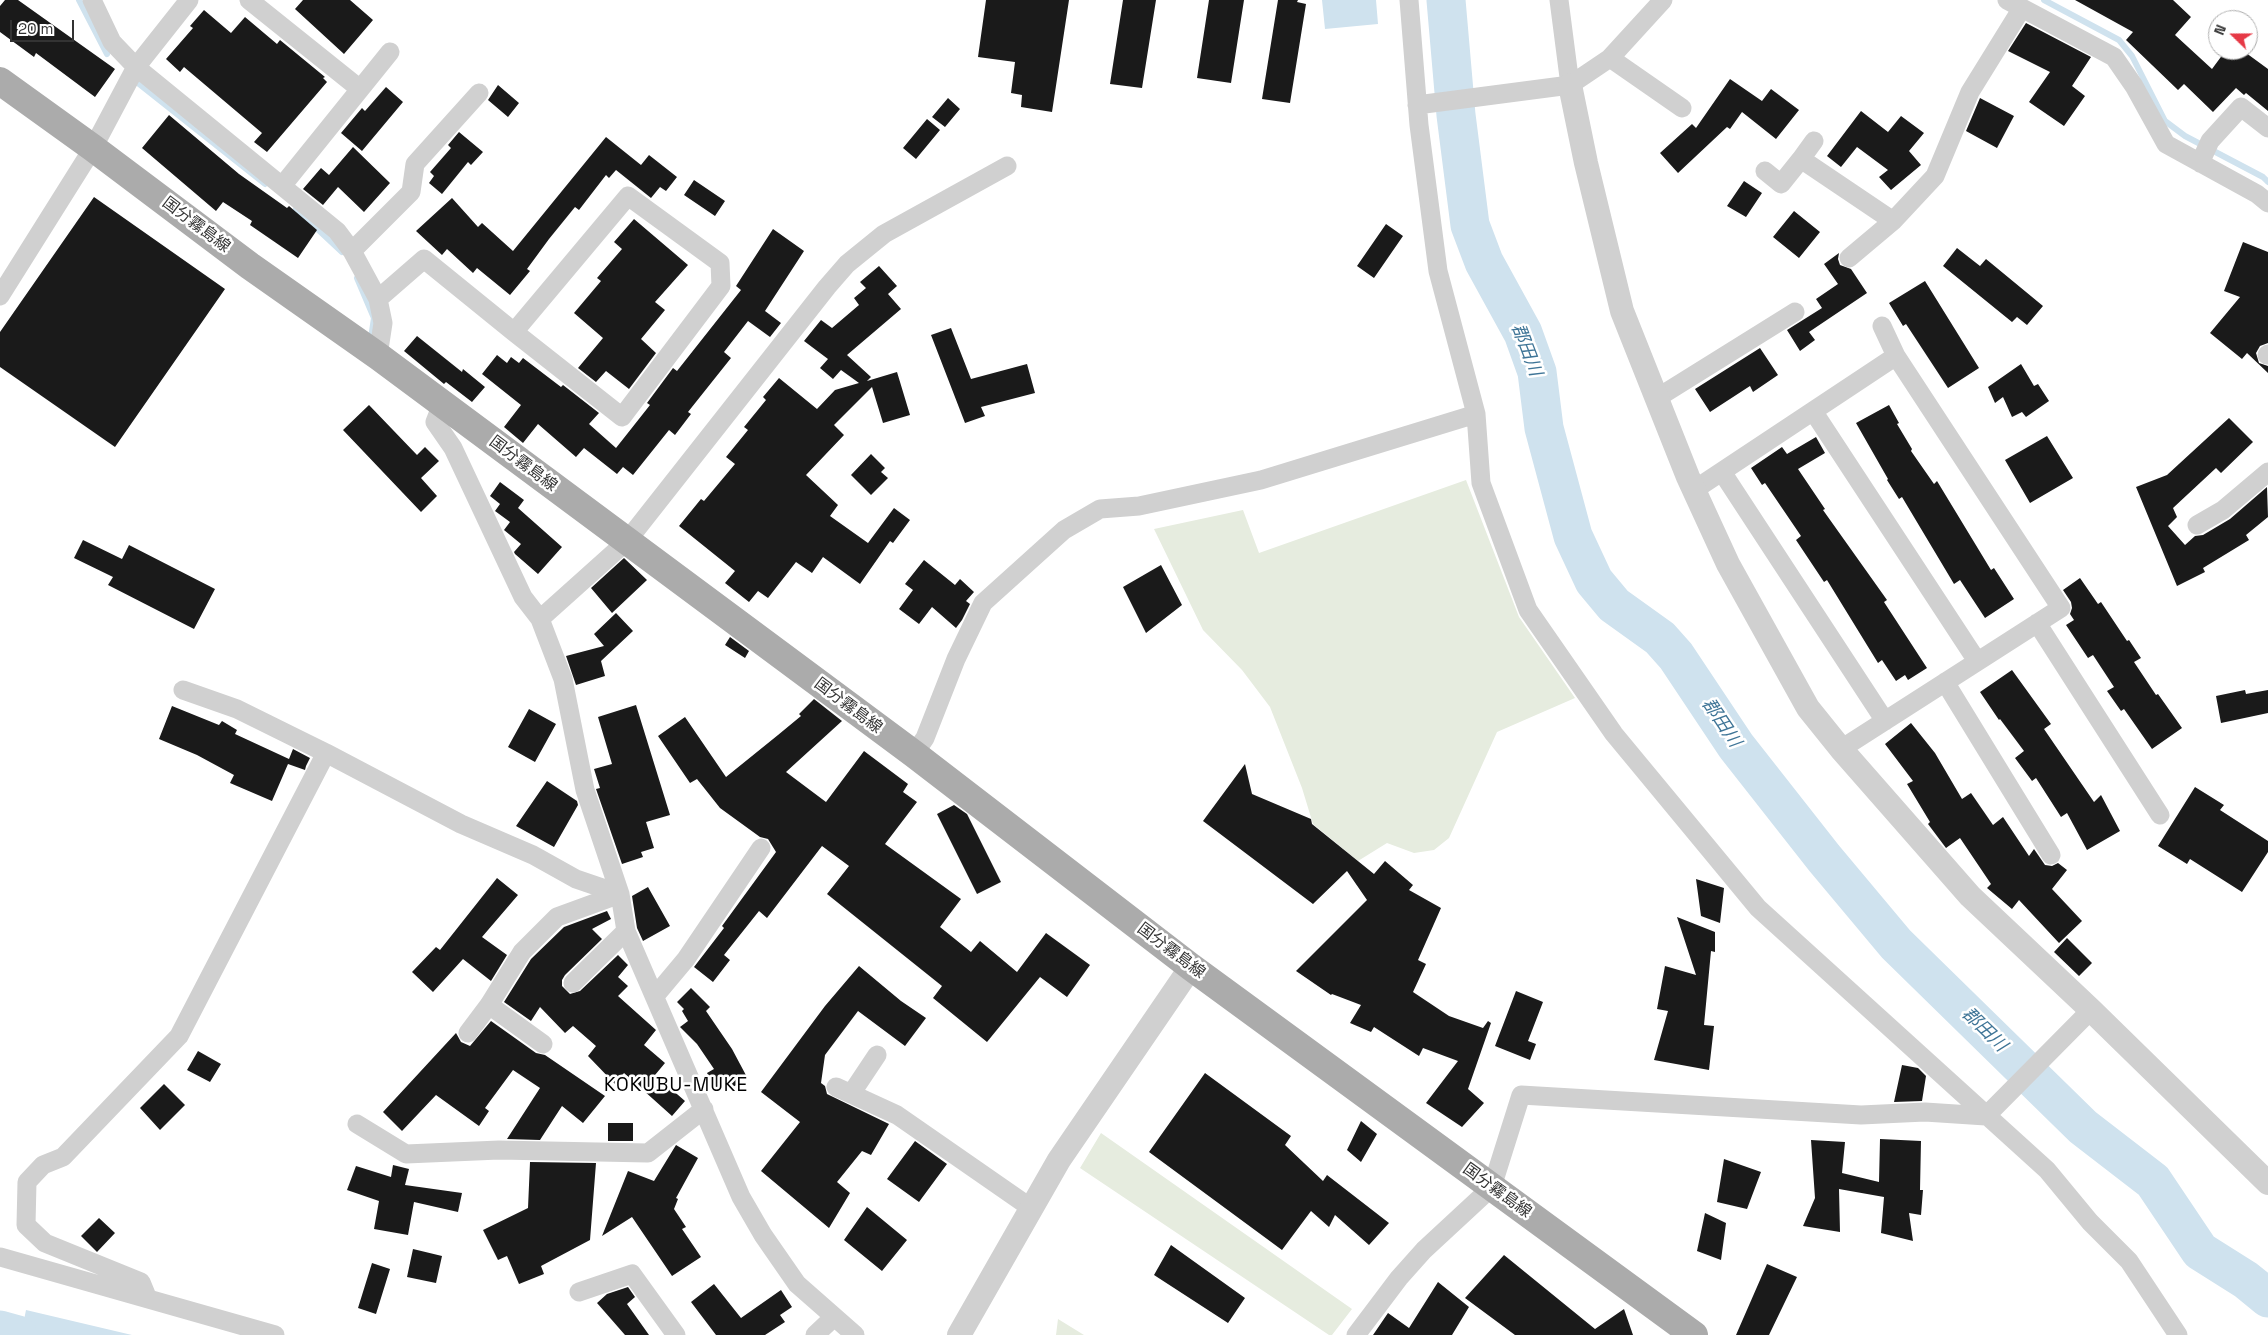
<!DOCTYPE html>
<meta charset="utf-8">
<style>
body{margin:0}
#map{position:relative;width:2268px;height:1335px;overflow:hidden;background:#fff;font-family:"Space Grotesk",sans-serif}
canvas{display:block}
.north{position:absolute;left:2208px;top:10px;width:50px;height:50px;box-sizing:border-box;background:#fff;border:1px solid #adadad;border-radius:50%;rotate:292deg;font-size:14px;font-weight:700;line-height:20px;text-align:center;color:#333}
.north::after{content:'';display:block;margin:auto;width:18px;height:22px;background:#e63946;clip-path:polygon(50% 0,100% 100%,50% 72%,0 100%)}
.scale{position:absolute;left:10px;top:20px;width:64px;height:22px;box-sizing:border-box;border:2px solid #333;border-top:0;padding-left:6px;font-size:15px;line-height:18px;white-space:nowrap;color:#333;-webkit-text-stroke:4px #fff;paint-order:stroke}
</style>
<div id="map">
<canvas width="2268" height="1335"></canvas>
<div class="north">N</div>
<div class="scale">20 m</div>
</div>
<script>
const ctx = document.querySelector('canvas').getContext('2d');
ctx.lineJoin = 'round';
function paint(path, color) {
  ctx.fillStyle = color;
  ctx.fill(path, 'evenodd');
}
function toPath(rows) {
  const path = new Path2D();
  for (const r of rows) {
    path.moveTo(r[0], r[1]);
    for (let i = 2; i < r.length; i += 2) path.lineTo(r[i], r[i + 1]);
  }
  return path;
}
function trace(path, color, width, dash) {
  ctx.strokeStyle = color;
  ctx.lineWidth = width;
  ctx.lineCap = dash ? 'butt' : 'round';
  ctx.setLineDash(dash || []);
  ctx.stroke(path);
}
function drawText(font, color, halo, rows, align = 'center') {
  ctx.font = font + ' "Space Grotesk","Noto Sans JP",sans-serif';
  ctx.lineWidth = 5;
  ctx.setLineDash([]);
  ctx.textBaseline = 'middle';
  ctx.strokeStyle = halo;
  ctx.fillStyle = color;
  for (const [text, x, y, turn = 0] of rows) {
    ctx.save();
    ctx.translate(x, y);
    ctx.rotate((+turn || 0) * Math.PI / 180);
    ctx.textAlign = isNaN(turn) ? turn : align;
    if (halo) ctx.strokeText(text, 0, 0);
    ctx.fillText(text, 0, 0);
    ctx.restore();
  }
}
const green = toPath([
 [1466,480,1519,617,1575,698,1497,732,1449,838,1434,850,1414,853,1387,843,1358,861,1313,824,1302,788,1270,707,1242,670,1203,630,1154,529,1243,510,1259,553],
 [1101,1133,1352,1309,1332,1335,1329,1335,1080,1168],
 [1058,1319,1084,1335,1056,1335]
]);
const water = toPath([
 [1322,0,1376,0,1378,24,1325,29],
 [26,1310,132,1335,21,1335]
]);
const stream = toPath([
 [79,0,107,54],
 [2044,0,2119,40,2132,56,2165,121,2185,136,2263,177,2268,182],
 [139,84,265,184],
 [296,209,342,252],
 [357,278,374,318,371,338]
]);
const river = toPath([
 [1446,0,1456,115,1470,225,1484,262,1523,333,1537,372,1544,428,1573,536,1594,581,1614,605,1660,638,1676,656,1736,746,1824,858,1896,944,2083,1127,2153,1181,2200,1251,2246,1280,2268,1298],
 [0,1330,18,1335]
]);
const building = toPath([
 [5,0,18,0,115,69,95,97,36,53,34,57,0,32,0,6],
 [303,0,350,0,373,20,344,54,295,9],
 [986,0,1069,0,1052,112,1021,107,1022,95,1011,93,1015,62,978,57],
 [1123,0,1156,0,1142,88,1110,84],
 [1209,0,1244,0,1231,83,1197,78],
 [1278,0,1298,0,1297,2,1306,4,1290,103,1262,99],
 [2075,0,2173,0,2191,17,2175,35,2212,69,2226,50,2242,50,2268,69,2268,111,2246,93,2244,95,2236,88,2213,112,2184,84,2178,90,2126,40,2133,32],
 [204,10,231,33,245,17,277,44,280,40,325,77,323,78,327,82,267,152,254,142,262,133,184,67,180,72,166,59,193,28,190,26],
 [2026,23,2091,57,2072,86,2085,96,2064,126,2029,102,2050,72,2008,51],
 [1730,79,1762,101,1771,89,1799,110,1776,139,1742,112,1730,129,1727,127,1678,173,1660,153,1692,124,1696,128],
 [498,85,519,103,508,117,488,100],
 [386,87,403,102,362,151,341,133,362,108,365,111],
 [948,98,960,109,945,127,932,117],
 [1980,98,2014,116,1997,148,1966,131],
 [1861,111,1888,132,1901,116,1924,133,1909,151,1921,165,1891,190,1879,177,1888,170,1857,147,1841,167,1827,156],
 [169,115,239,174,287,208,289,206,317,230,298,258,250,225,252,221,223,202,216,211,142,148],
 [927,119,940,130,916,159,903,148],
 [459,132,483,152,471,165,468,162,442,194,429,183,434,176,430,172,451,148,448,145],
 [606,137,641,165,649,155,677,177,666,191,660,187,651,198,616,170,609,178,606,175,579,210,575,207,549,239,527,269,530,271,510,295,477,268,473,273,447,249,442,255,416,231,452,198,478,227,482,223,513,251],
 [353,147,390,183,364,212,338,187,323,205,303,189,321,168,329,175],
 [694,180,725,201,715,216,684,195],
 [1744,181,1762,193,1746,217,1727,206],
 [94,197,225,289,115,447,0,367,0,332],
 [1794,211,1820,232,1799,258,1773,237],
 [634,219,688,265,655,302,665,310,641,339,656,353,629,389,606,371,596,382,578,368,603,338,574,313,601,281,597,278,622,249,614,242],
 [1386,224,1403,236,1374,278,1357,266],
 [773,229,804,251,765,311,781,323,770,337,748,321,724,352,731,358,688,412,691,414,675,435,669,430,633,475,623,467,617,474,584,448,576,457,538,424,523,443,504,427,521,405,482,374,497,355,507,363,511,357,519,363,523,358,561,387,563,385,599,413,589,424,616,448,650,405,647,403,673,368,677,371,741,290,736,286],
 [2243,242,2268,252,2268,343,2260,346,2256,353,2259,363,2268,366,2268,373,2247,353,2242,359,2210,333,2240,297,2224,291],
 [1957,248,1980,266,1986,259,2043,306,2027,325,2017,317,2012,322,1943,266],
 [1839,253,1838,259,1840,265,1851,269,1867,293,1809,332,1815,340,1800,351,1787,330,1822,308,1816,299,1838,284,1824,264],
 [879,266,897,286,888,294,901,309,847,355,871,377,867,381,897,372,910,415,883,423,872,387,834,425,844,435,806,475,838,505,830,516,868,543,894,508,910,520,893,543,890,541,860,584,823,557,812,573,796,562,768,598,758,591,749,602,725,583,735,571,679,526,701,499,704,501,735,464,726,457,748,430,744,427,766,400,763,397,779,378,817,409,835,390,859,383,841,370,833,379,820,368,828,359,804,341,821,320,832,328,859,305,854,298,866,288,860,282],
 [1925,281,1979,368,1948,388,1906,324,1903,326,1889,303],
 [951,328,971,379,1027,364,1035,393,981,407,985,416,965,423,931,335],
 [417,336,462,372,463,369,485,387,472,402,446,382,444,384,404,351],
 [1760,348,1778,375,1753,392,1750,386,1710,412,1695,389],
 [2021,364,2034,386,2038,384,2049,401,2026,417,2022,412,2012,417,2003,397,1995,403,1988,387],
 [369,405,417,455,425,447,439,461,421,478,437,496,421,512,343,430],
 [1889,405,1899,423,1897,424,1912,449,1911,451,1934,484,1937,481,1991,570,1994,568,2014,599,1985,618,1960,580,1954,584,1902,497,1899,499,1887,480,1888,479,1856,423],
 [2229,418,2253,442,2221,473,2216,468,2173,508,2177,517,2168,526,2185,545,2195,536,2203,535,2230,519,2267,487,2268,517,2246,535,2249,540,2203,568,2205,572,2177,586,2136,487,2167,475],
 [2047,436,2073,478,2030,503,2005,460],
 [1816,437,1825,453,1798,469,1825,509,1823,510,1887,600,1884,602,1927,668,1908,680,1905,675,1896,681,1882,660,1878,663,1827,580,1824,582,1796,540,1801,536,1765,483,1762,485,1751,468,1782,447,1787,454],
 [871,454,885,468,881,472,888,478,871,495,851,475],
 [500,482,524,500,518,508,562,547,538,574,515,554,514,552,521,544,504,530,510,522,495,511,500,504,490,496],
 [83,540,122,559,129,545,215,589,194,629,108,585,113,577,74,558],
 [624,558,647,580,612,613,591,588],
 [924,560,955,585,960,579,974,592,966,601,970,604,962,620,956,628,932,607,919,624,899,609,913,590,905,584],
 [1161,565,1182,605,1146,633,1123,587],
 [2080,578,2098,604,2101,602,2127,641,2129,640,2141,658,2134,662,2156,695,2158,694,2182,728,2152,749,2124,709,2121,711,2107,691,2114,687,2093,655,2088,658,2066,625,2074,620,2070,614,2072,608,2071,602,2063,590],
 [616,613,633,631,601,661,605,676,576,685,566,656,604,646,594,634],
 [730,637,749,651,745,658,725,645],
 [2012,670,2051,724,2044,729,2094,802,2101,795,2120,831,2087,850,2067,813,2061,817,2036,778,2032,781,2015,758,2024,751,2000,719,1999,720,1980,692],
 [2245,690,2246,694,2268,690,2268,713,2221,723,2216,696],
 [814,699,842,721,786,772,826,802,864,751,908,784,903,792,917,802,885,844,961,899,940,927,971,952,980,941,1017,972,1046,933,1090,965,1067,997,1040,977,987,1042,933,998,942,986,827,894,849,866,822,846,767,918,759,911,724,955,730,960,713,982,694,967,724,928,722,926,776,852,768,839,760,837,720,808,697,779,690,783,658,736,685,717,726,777,778,735,801,716,799,714],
 [636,705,670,815,646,822,654,848,641,852,643,857,622,864,596,789,600,788,594,769,612,764,598,717],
 [172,706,219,725,222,721,237,730,235,734,289,759,293,749,310,758,306,766,305,770,288,764,272,801,230,783,234,775,197,755,159,739],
 [529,709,556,724,535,762,508,747],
 [1911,723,1935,753,1962,799,1971,793,1993,825,2003,817,2029,856,2034,849,2045,865,2052,866,2058,863,2067,870,2052,889,2082,921,2059,943,2019,900,2012,909,1987,888,1991,884,1960,838,1946,848,1928,824,1930,822,1907,784,1913,781,1885,744],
 [1245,764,1252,794,1311,819,1312,824,1374,874,1385,861,1413,885,1409,890,1441,908,1418,960,1426,964,1413,992,1449,1016,1483,1028,1488,1021,1491,1023,1468,1089,1484,1103,1462,1127,1426,1103,1458,1061,1423,1048,1419,1056,1374,1027,1371,1032,1350,1023,1361,1005,1332,994,1331,995,1296,971,1367,900,1347,871,1313,904,1203,821],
 [547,781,577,801,578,805,554,847,516,826],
 [2195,787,2224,805,2220,810,2268,841,2268,852,2242,892,2190,859,2187,864,2158,846],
 [954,805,967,814,1001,882,977,894,937,814],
 [497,878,518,895,482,937,507,955,491,981,463,959,433,992,412,972,436,947,440,950],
 [1696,879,1724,888,1720,923,1701,916],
 [648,887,670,926,643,941,637,928,632,896],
 [607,911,611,919,592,929,602,939,565,975,562,980,562,986,570,994,580,991,618,955,628,965,618,977,628,986,618,996,656,1030,644,1045,665,1063,655,1075,685,1101,672,1116,624,1073,615,1084,588,1056,596,1046,573,1026,565,1033,540,1007,531,1021,504,1002,531,959,564,927],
 [1677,917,1715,932,1715,952,1711,951,1704,1025,1714,1026,1709,1070,1654,1060,1668,1011,1657,1009,1665,966,1696,975],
 [2067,938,2092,963,2079,976,2054,952],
 [859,966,901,1001,926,1018,905,1046,858,1011,825,1055,821,1083,825,1086,827,1094,889,1124,871,1155,862,1151,837,1182,850,1193,829,1228,761,1171,800,1122,761,1092,825,1006],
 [691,988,710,1007,706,1011,732,1049,748,1079,725,1091,722,1086,716,1089,707,1073,714,1069,697,1044,680,1027,688,1021,682,1011,684,1009,677,1002],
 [1516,991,1543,1002,1528,1041,1536,1044,1530,1060,1495,1046],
 [491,1021,536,1053,545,1055,605,1096,583,1123,562,1106,540,1140,507,1139,540,1088,513,1070,485,1108,489,1111,479,1126,436,1095,402,1131,383,1112,456,1033,461,1042,470,1046],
 [198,1051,221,1064,210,1082,187,1070],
 [1902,1065,1918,1068,1926,1076,1922,1101,1894,1102],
 [1205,1073,1291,1136,1285,1145,1323,1181,1327,1175,1389,1223,1369,1245,1335,1215,1329,1227,1311,1211,1282,1250,1149,1152],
 [164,1084,185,1105,160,1130,140,1108],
 [1361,1121,1377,1134,1361,1162,1347,1150],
 [608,1123,633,1123,633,1141,608,1141],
 [1880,1139,1921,1141,1920,1190,1923,1190,1921,1215,1909,1213,1913,1241,1881,1233,1884,1197,1839,1189,1840,1232,1803,1226,1815,1198,1811,1140,1845,1142,1842,1173,1879,1182],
 [915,1141,947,1164,919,1202,887,1179],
 [676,1145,698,1158,676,1198,678,1199,674,1209,686,1227,682,1229,701,1257,672,1276,632,1217,602,1236,628,1171,654,1181],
 [1724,1159,1761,1172,1747,1209,1717,1202],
 [530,1162,596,1163,590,1240,541,1266,544,1274,519,1284,507,1256,498,1260,483,1230,528,1208],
 [393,1165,409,1169,405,1185,462,1193,458,1212,414,1202,408,1235,374,1229,379,1201,347,1190,356,1166,391,1177],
 [867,1207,907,1240,882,1271,844,1240],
 [1705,1213,1726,1223,1721,1260,1697,1251],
 [99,1218,115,1233,97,1252,81,1236],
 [1171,1245,1245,1298,1228,1323,1154,1275],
 [413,1249,442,1256,436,1283,407,1277],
 [1504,1255,1595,1329,1624,1309,1633,1335,1515,1335,1465,1298],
 [372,1263,390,1269,376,1314,358,1308],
 [1767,1264,1797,1277,1769,1335,1736,1335],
 [1438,1282,1469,1307,1452,1335,1373,1335,1388,1313,1409,1328],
 [714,1284,741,1318,781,1290,792,1307,780,1315,785,1322,765,1335,716,1335,691,1302],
 [628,1287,635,1297,627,1304,649,1335,625,1335,597,1303,607,1294]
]);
const minor = toPath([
 [92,0,112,42,136,67,337,231,352,251,378,299,383,323,378,356],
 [249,0,360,89],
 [1409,0,1419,125,1438,271,1476,414,1481,483,1528,610,1614,734,1758,908,2047,1170,2090,1222,2129,1261,2178,1335],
 [1559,0,1570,85],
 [2007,0,2114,57,2134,86,2166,144,2257,194,2268,203],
 [1610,58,1682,108],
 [1417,105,1570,85,1610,58,1663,0],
 [1801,159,1814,141],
 [2200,163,2210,141,2241,107,2268,128],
 [1765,171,1781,184,1801,159,1893,221],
 [282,186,390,52],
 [352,251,411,192,415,164,479,93],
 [1849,258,1893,221,1935,176,1970,92,2022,8],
 [0,296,93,148,136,67,189,0],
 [378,299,424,259,514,332,622,417,721,286,720,263,628,196,514,332],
 [1882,326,1896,356],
 [2267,355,2268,354],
 [1657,398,1795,312],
 [442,404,435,422,453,448,523,597,540,619,563,679,585,790,620,894,626,931,741,1197,763,1235,797,1284,855,1335],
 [1813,411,1977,661],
 [1722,472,1885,721],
 [1694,490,1896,356,2061,608,1841,749],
 [2197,525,2223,510,2268,472],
 [540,619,627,541,827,287,847,264,884,234,1007,166],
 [2037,623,2160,815],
 [1945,682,2051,855],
 [183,690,237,709,326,753,461,824,533,855,576,879,620,894],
 [914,754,925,738,956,659,983,603,1064,530,1100,509,1139,506,1261,480,1476,414],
 [573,983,626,931],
 [655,996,686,959,761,848],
 [489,1005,543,1044],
 [468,1033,489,1005,522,952,557,917,620,894],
 [836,1087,897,1115,1031,1208],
 [851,1094,877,1055],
 [357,1124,406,1154,499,1150,648,1153,704,1109],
 [0,1257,275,1335],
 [579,1292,632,1274,676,1335],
 [148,1299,141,1282,45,1243,26,1225,27,1182,43,1165,63,1157,179,1036,326,753],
 [815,1335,833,1318],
 [1356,1335,1399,1278,1424,1250,1492,1187,1521,1095,1861,1115,1925,1112,1986,1116,2091,1010]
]);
const tertiary = toPath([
 [1570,85,1586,163,1622,311,1688,477,1728,564,1808,708,1841,749,1970,896,2091,1010,2268,1183],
 [959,1335,1059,1160,1191,967]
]);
const primary = toPath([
 [0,81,93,148,250,266,378,356,914,754,1191,967,1694,1335]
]);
const streetNames = [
 ["国分霧島線",196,225,37],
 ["国分霧島線",523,464,37],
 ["国分霧島線",848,706,37],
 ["国分霧島線",1171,951,37],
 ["国分霧島線",1497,1191,36]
];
const waterNames = [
 ["郡田川",1526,350,69],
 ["郡田川",1721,723,56],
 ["郡田川",1984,1030,44]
];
const quarterNames = [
 ["KOKUBU-MUKE",676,1086]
];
paint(green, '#e6ecdf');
paint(water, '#cfe2ee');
trace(stream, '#cfe2ee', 6);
trace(river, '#cfe2ee', 39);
paint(building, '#1a1a1a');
trace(minor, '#d0d0d0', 19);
trace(tertiary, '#d0d0d0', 24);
trace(primary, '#ababab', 28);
drawText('16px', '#333', '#fff', streetNames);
drawText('italic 18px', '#3f7597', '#fff', waterNames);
ctx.letterSpacing = '1px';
drawText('19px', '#000', '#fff', quarterNames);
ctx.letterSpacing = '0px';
</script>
